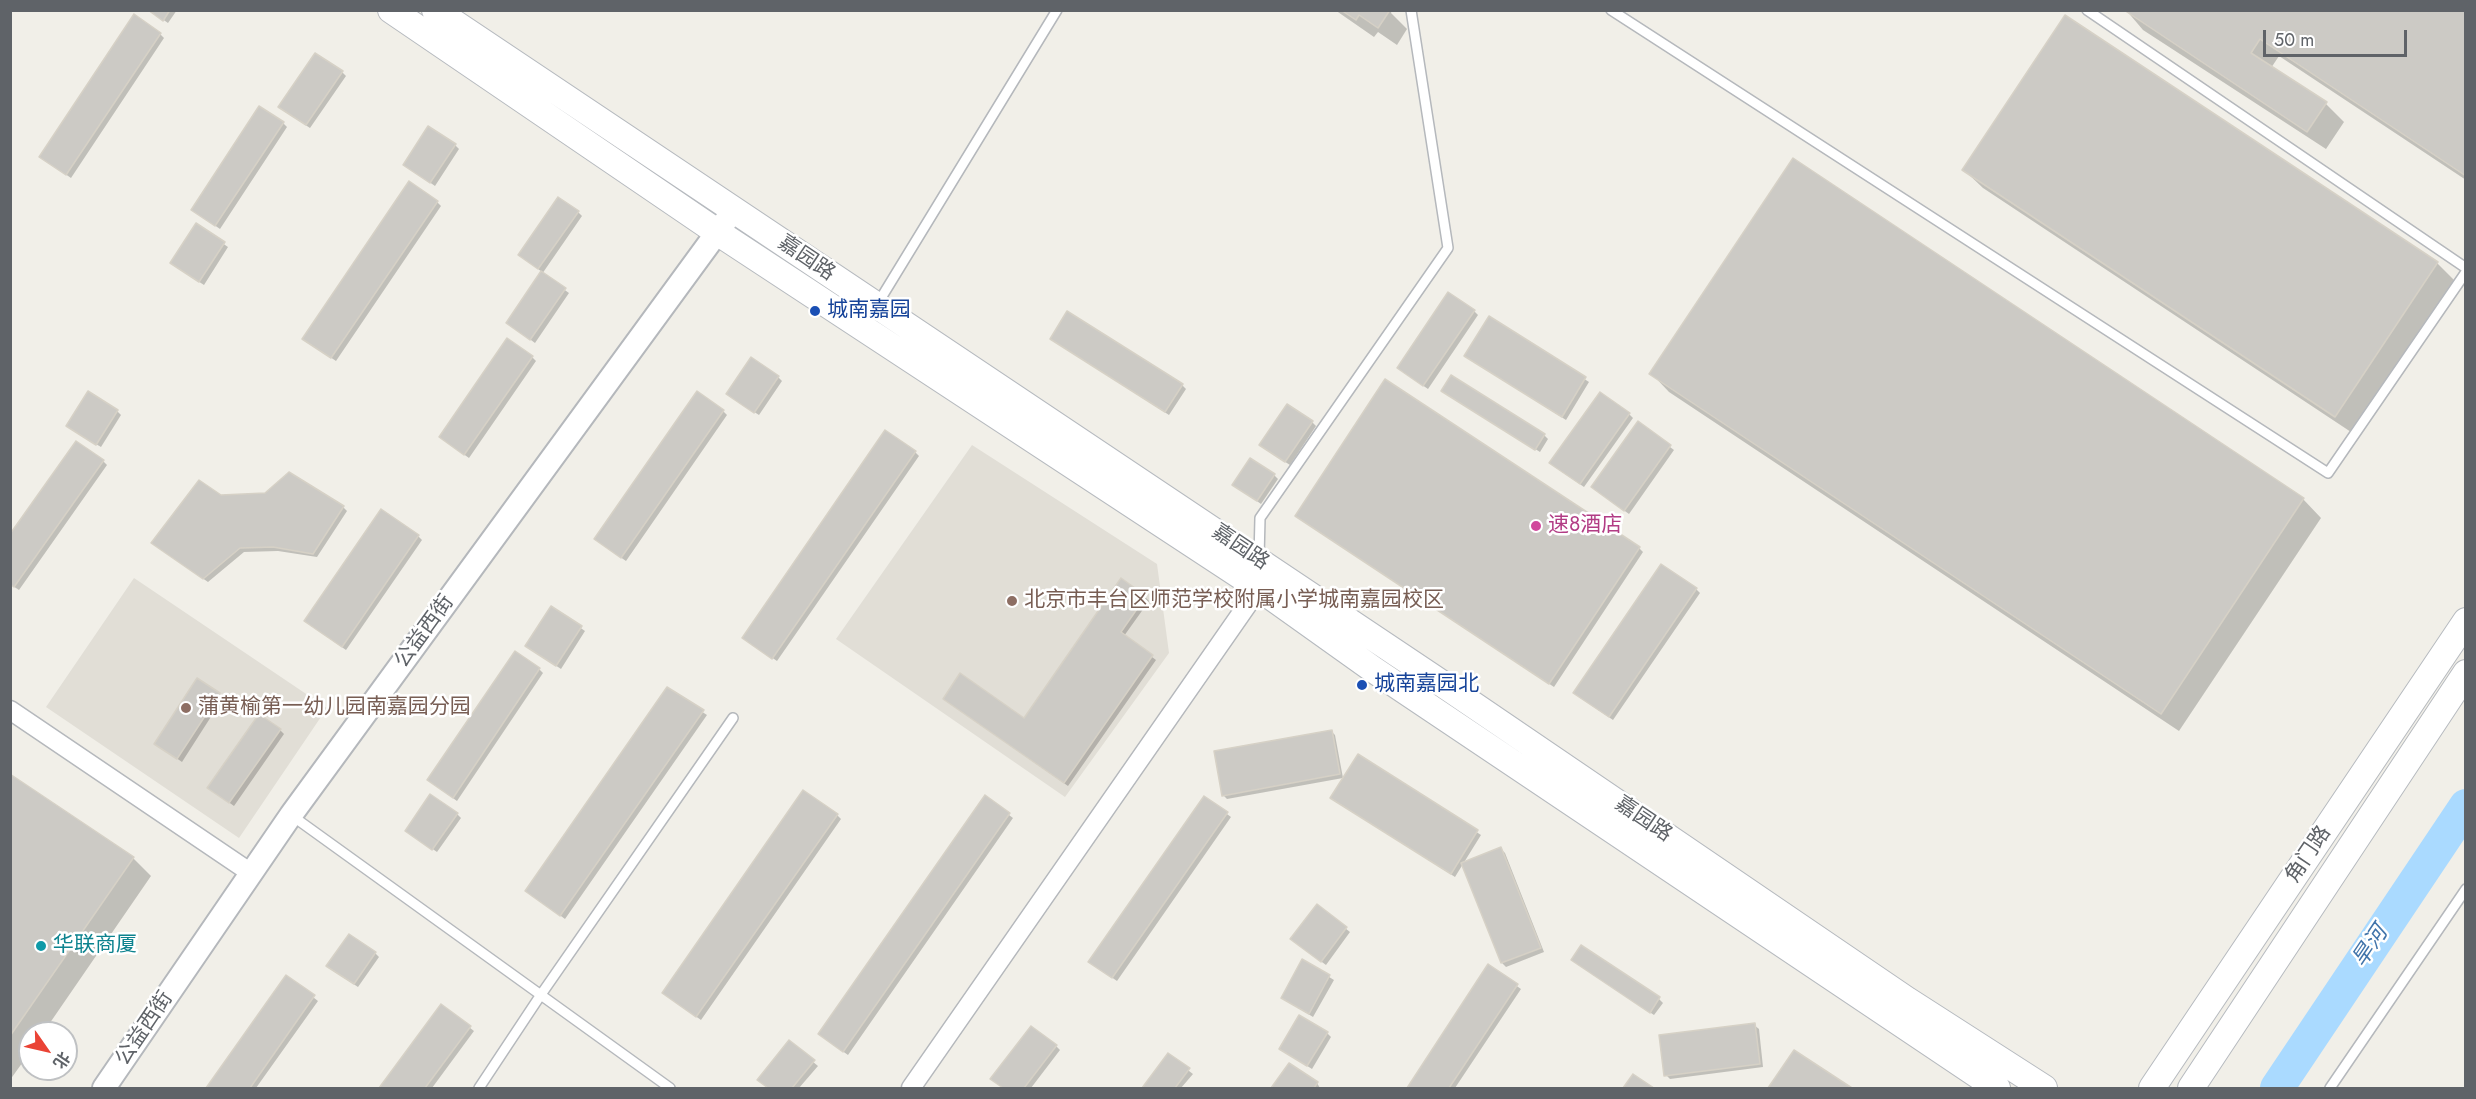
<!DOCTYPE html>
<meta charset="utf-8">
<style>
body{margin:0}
#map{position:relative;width:2476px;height:1099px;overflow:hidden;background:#f1efe8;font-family:Jost,"Noto Sans SC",sans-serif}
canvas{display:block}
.frame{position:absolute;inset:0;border:12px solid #5f6368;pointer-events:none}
.north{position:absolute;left:18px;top:1021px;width:60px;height:60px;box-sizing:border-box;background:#fff;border:2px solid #bfc1c3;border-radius:50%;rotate:124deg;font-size:16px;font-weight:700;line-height:24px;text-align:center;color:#5f6368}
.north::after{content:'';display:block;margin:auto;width:21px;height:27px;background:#ea4335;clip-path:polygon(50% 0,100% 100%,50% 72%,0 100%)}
.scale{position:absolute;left:2263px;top:30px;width:144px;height:27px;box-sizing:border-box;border:3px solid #5f6368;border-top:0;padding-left:8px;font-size:18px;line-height:21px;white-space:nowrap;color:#5f6368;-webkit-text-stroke:4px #fff;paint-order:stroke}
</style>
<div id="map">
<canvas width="2476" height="1099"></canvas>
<div class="frame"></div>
<div class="north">北</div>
<div class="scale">50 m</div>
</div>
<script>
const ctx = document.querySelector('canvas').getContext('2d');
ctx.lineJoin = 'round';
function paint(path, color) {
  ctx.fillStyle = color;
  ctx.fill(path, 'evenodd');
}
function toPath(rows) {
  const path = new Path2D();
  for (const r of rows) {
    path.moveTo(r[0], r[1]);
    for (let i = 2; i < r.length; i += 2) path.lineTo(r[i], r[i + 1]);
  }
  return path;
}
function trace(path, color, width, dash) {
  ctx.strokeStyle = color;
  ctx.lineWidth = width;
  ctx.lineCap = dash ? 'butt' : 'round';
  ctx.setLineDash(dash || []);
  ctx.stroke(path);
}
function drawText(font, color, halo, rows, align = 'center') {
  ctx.font = font + ' Jost,"Noto Sans SC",sans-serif';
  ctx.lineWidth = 5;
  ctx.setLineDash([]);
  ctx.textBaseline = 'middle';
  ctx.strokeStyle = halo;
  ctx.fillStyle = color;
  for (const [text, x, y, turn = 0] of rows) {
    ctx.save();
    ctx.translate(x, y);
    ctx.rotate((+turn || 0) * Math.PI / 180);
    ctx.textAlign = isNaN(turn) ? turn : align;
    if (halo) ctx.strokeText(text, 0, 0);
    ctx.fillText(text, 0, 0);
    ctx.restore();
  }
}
const education = toPath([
 [972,445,1157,564,1169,653,1065,797,836,639],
 [134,578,327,708,239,838,46,707]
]);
const shadow = toPath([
 [149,10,177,10,168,23],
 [1335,10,1392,10,1391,13,1407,29,1397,45,1378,32,1374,37],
 [2126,10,2466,10,2466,180,2279,56,2271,68,2326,104,2344,122,2326,149,2143,30],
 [160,34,164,38,71,178,45,160],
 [342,72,346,76,310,128,284,111],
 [283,123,287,127,220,229,197,213],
 [455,145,459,149,435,186,405,165],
 [1793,160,2303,499,2321,518,2179,731,1669,392,1651,373],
 [1964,170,2437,263,2455,281,2354,434,1983,188],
 [437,202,441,206,336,361,308,342],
 [578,212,582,216,542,274,569,293,535,343,508,323,542,272,520,255],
 [196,225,228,247,204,285,176,267],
 [1474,311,1478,315,1428,389,1403,372],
 [1489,318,1589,382,1566,420,1466,356],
 [1051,339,1182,385,1186,389,1169,415],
 [532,357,536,361,469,458,445,441],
 [778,377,782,381,759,415,732,398],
 [1443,391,1544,435,1548,439,1540,452],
 [117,411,121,415,101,447,72,430],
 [723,411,727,415,626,561,600,543],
 [1629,414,1633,418,1584,487,1555,467],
 [1312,422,1316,426,1290,465,1265,449],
 [1638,423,1674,450,1629,514,1597,491],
 [915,452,919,456,777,661,748,641],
 [103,461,107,465,19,590,10,584],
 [1274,475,1278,479,1261,504,1234,485],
 [220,497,343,507,347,511,317,557,278,551,244,552,208,582,157,547],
 [1297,516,1639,548,1643,552,1554,687],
 [418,536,422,540,346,650,310,625],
 [1696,589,1700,593,1613,720,1579,697],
 [1145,597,1149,601,1124,636,1156,660,1068,786,948,702,1024,720],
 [552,608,585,631,561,669,531,649],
 [539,669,543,673,457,801,433,784,429,780],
 [667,689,707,715,565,919,527,891],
 [219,694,223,698,182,762,156,744],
 [280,730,284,734,234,806,213,791],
 [1331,731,1335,735,1343,778,1227,799,1223,795],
 [1359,756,1481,835,1463,864,1501,849,1505,853,1544,952,1506,967,1502,963,1463,864,1455,877,1332,798],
 [10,776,133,858,151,876,43,1033,30,1033,30,1052,10,1080],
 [985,797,1013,818,848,1055,824,1038],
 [1205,798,1231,817,1117,981,1094,965],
 [457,814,461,818,437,852,411,834],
 [837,815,841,819,701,1020,668,997],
 [1317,906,1350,932,1326,965,1296,943],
 [1581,947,1659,999,1663,1003,1654,1015,1577,964,1573,960],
 [375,953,379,957,358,987,332,970],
 [1303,961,1334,980,1313,1017,1282,998],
 [1488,966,1521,989,1455,1088,1409,1088],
 [287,977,318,1001,256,1088,208,1088],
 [442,1006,474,1031,432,1088,381,1088],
 [1754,1025,1759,1029,1763,1067,1670,1079,1666,1075],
 [1327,1033,1331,1037,1312,1069,1285,1052],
 [789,1042,818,1066,799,1088,769,1088,763,1084],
 [1056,1046,1060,1050,1031,1088,1004,1088,996,1083],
 [1795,1052,1849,1088,1770,1088],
 [1168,1055,1193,1074,1181,1088,1144,1088],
 [1289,1065,1317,1083,1320,1088,1273,1088]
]);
const river = toPath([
 [2277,1088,2466,806]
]);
const building = toPath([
 [148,10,170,10,163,21,148,10],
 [1341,10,1390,10,1378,28,1359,15,1356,20,1341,10],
 [2124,10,2466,10,2466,176,2260,39,2251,53,2327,102,2307,132,2124,10],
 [134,14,161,33,66,175,39,157,134,14],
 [2065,15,2438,262,2335,417,1962,170,2065,15],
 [315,53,343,71,306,125,278,107,315,53],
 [259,106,284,122,215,226,191,210,259,106],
 [428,126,456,144,430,183,403,165,428,126],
 [1793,158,2304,498,2161,714,1649,374,1793,158],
 [409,181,438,201,331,358,302,339,409,181],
 [558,197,579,211,538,269,518,255,558,197],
 [196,223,225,242,199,282,170,263,196,223],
 [541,271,566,288,530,340,506,323,541,271],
 [1448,292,1475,310,1423,386,1397,368,1448,292],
 [1067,311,1183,384,1165,412,1050,339,1067,311],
 [1489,316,1586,377,1562,417,1464,356,1489,316],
 [507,338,533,356,464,455,439,437,507,338],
 [751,357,779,376,754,413,726,394,751,357],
 [1451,375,1545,434,1535,450,1441,391,1451,375],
 [1385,379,1640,547,1549,684,1295,516,1385,379],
 [88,391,118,410,96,445,66,426,88,391],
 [697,391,724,410,621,558,594,539,697,391],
 [1600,392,1630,413,1580,484,1549,463,1600,392],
 [1287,404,1313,421,1285,462,1259,445,1287,404],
 [1638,421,1671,445,1624,511,1591,487,1638,421],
 [885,430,916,451,772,659,742,638,885,430],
 [76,441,104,460,14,587,10,584,10,534,76,441],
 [1250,458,1275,474,1257,501,1232,485,1250,458],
 [289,472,344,506,313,554,273,547,240,548,203,579,151,543,199,480,221,495,265,493,289,472],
 [381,509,419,535,342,647,304,621,381,509],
 [1661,564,1697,588,1609,717,1573,693,1661,564],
 [1121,578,1146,596,1121,632,1153,655,1064,783,943,699,960,673,1024,718,1121,578],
 [551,606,582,626,556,666,525,646,551,606],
 [515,651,540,668,453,798,427,780,515,651],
 [197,678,220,693,177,759,154,744,197,678],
 [667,687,704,710,560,916,525,891,667,687],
 [259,714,281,729,229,803,207,788,259,714],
 [1332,730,1340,774,1222,796,1214,751,1332,730],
 [1358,754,1478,830,1451,874,1330,798,1358,754],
 [10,774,134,857,10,1036,10,774],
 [803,790,838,814,696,1017,662,993,803,790],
 [430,794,458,813,432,850,405,831,430,794],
 [985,795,1010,813,843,1052,818,1034,985,795],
 [1204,796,1228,812,1112,978,1088,962,1204,796],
 [1501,847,1541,948,1501,963,1461,863,1501,847],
 [1317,904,1347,927,1321,962,1290,939,1317,904],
 [349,934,376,952,354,984,326,966,349,934],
 [1581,945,1660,997,1650,1013,1571,960,1581,945],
 [1302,959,1330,975,1309,1014,1281,998,1302,959],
 [1488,964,1518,984,1449,1088,1407,1088,1488,964],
 [286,975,315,995,250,1088,206,1088,286,975],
 [441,1004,471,1026,425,1088,379,1088,441,1004],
 [1299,1015,1328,1032,1307,1066,1279,1049,1299,1015],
 [1755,1023,1760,1064,1664,1076,1659,1035,1755,1023],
 [1031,1026,1057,1045,1024,1088,1003,1088,990,1079,1031,1026],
 [789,1040,815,1060,792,1088,768,1088,757,1080,789,1040],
 [1794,1050,1852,1088,1768,1088,1794,1050],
 [1168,1053,1190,1068,1175,1088,1142,1088,1168,1053],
 [1289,1063,1318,1082,1314,1088,1271,1088,1289,1063],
 [1633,1074,1654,1088,1623,1088,1633,1074]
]);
const service = toPath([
 [1611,10,2328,473,2466,272],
 [2087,10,2466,268],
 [878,303,1057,10],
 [1259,558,1260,518,1448,248,1411,10],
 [291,815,670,1088],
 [479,1088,540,996,733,718],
 [2330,1088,2466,889]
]);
const minor = toPath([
 [10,710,251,873],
 [911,1088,1259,588]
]);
const tertiary = toPath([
 [104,1088,291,815,727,219]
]);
const secondary = toPath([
 [391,10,717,232,1259,588,1374,670,1997,1088],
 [435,10,1450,689,1907,1000,2044,1088],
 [2152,1088,2466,621],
 [2191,1088,2466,673]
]);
const markers = [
 [815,311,6,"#1a4fb4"],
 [1536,526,6,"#d1479c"],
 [1012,601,6,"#8d6e63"],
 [1362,685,6,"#1a4fb4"],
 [186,708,6,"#8d6e63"],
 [41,946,6,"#0f9aa8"]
];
const streetNames = [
 ["嘉园路",806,259,34],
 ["嘉园路",1240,548,34],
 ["公益西街",425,632,-54],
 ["嘉园路",1643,820,34],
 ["角门路",2309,855,-56],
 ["公益西街",145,1029,-56]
];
const transitNames = [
 ["城南嘉园",827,311],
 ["城南嘉园北",1374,685]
];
const hotelNames = [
 ["速8酒店",1548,526]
];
const educationNames = [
 ["北京市丰台区师范学校附属小学城南嘉园校区",1024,601],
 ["蒲黄榆第一幼儿园南嘉园分园",198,708]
];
const cultureNames = [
 ["华联商厦",53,946]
];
const waterNames = [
 ["旱河",2371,947,-56]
];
paint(education, '#e1ded6');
paint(shadow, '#0003');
trace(river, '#aadaff', 34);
paint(building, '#cccac5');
trace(building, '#d6d1c6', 1.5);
trace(service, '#b5b8bc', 12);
trace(minor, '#b5b8bc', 21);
trace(tertiary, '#b5b8bc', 26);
trace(secondary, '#b6babf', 28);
trace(service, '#fff', 9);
trace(minor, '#fff', 18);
trace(tertiary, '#fff', 22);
trace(secondary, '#fff', 26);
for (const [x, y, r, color] of markers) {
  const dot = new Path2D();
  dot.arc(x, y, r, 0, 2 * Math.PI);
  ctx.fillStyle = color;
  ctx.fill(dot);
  trace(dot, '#fff', 2);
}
drawText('21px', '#5f6368', '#fff', streetNames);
drawText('21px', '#164399', '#fff', transitNames, 'left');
drawText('21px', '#b23c85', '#fff', hotelNames, 'left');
drawText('21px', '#785e54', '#fff', educationNames, 'left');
drawText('21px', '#0d838f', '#fff', cultureNames, 'left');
drawText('italic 22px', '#4174aa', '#fff', waterNames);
</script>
